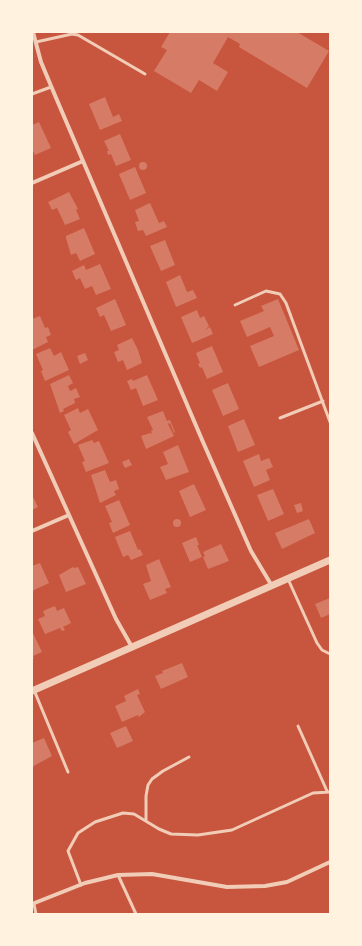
<!DOCTYPE html>
<style>
body{margin:0}
#map{position:relative;width:362px;height:946px;overflow:hidden;background:#c8553d;font-family:Arial,sans-serif}
canvas{display:block}
.frame{position:absolute;inset:0;border:33px solid #fff3e0;pointer-events:none}
</style>
<div id="map">
<canvas width="362" height="946"></canvas>
<div class="frame"></div>
</div>
<script>
const ctx = document.querySelector('canvas').getContext('2d');
ctx.lineJoin = 'round';
function paint(path, color) {
  ctx.fillStyle = color;
  ctx.fill(path, 'evenodd');
}
function toPath(rows) {
  const path = new Path2D();
  for (const r of rows) {
    if (r.length === 3) {
      path.moveTo(r[0] + r[2], r[1]);
      path.arc(r[0], r[1], r[2], 0, 2 * Math.PI);
      continue;
    }
    path.moveTo(r[0], r[1]);
    for (let i = 2; i < r.length; i += 2) path.lineTo(r[i], r[i + 1]);
  }
  return path;
}
function trace(path, color, width, dash) {
  ctx.strokeStyle = color;
  ctx.lineWidth = width;
  ctx.lineCap = dash ? 'butt' : 'round';
  ctx.setLineDash(dash || []);
  ctx.stroke(path);
}
const building = toPath([
 [170,32,297,32,329,51,307,88,239,47,240,44,228,37,213,63,228,72,217,91,199,80,191,93,154,71,167,50,161,47],
 [105,97,113,117,119,114,122,121,100,130,89,104],
 [39,122,51,148,35,155,32,149,32,125],
 [120,134,131,160,116,166,111,154,108,155,107,151,109,151,104,141],
 [143,166,4],
 [135,167,146,193,130,200,119,174],
 [69,192,78,209,76,210,80,219,65,225,57,208,52,210,48,202],
 [150,203,159,223,164,221,167,227,146,236,143,230,138,231,135,222,139,221,135,210],
 [84,228,95,254,80,261,76,253,71,255,66,238,66,236],
 [165,240,175,265,161,271,150,246],
 [100,264,111,289,96,295,92,286,85,289,80,278,76,280,72,271,84,265,86,270],
 [180,275,187,292,193,290,197,298,176,307,166,282],
 [115,299,126,325,111,331,104,315,100,317,96,308],
 [278,299,299,350,259,367,250,346,274,336,270,327,247,337,240,321,264,311,261,306],
 [197,310,200,318,204,316,209,326,205,330,210,327,213,334,192,343,181,317],
 [40,316,45,328,48,327,51,335,46,337,48,342,32,350,32,319],
 [132,338,138,350,142,363,127,370,123,360,118,362,114,352,119,350,117,345],
 [212,346,223,372,207,379,202,367,200,368,198,364,200,363,196,353],
 [50,348,54,356,61,352,69,370,45,381,41,371,43,370,36,354],
 [85,353,88,360,80,364,77,356],
 [69,375,73,383,68,386,70,391,76,388,80,397,74,399,75,403,63,409,64,411,60,413,50,384],
 [147,375,158,400,143,406,136,388,131,390,127,381,132,379,133,381],
 [228,383,239,409,223,416,212,390],
 [78,408,80,413,88,409,98,430,74,444,68,432,71,430,64,415],
 [163,411,167,421,170,420,175,432,174,433,170,423,168,424,174,436,146,449,141,436,150,433,152,434,151,431,153,430,147,417],
 [244,419,255,445,238,452,228,426],
 [92,440,94,443,99,441,109,463,86,472,82,462,85,461,78,445],
 [178,445,189,472,166,480,160,467,168,464,163,452],
 [259,454,261,461,269,458,273,467,266,470,270,480,254,487,243,461],
 [129,459,132,465,125,468,122,462],
 [105,470,110,482,116,480,119,489,114,491,116,495,100,503,91,475],
 [194,484,206,510,190,517,179,491],
 [273,489,284,514,268,521,257,495],
 [32,495,38,507,32,510],
 [119,500,130,525,113,533,109,523,112,522,105,506],
 [301,503,303,511,297,513,294,505],
 [309,519,315,533,282,549,275,533],
 [177,523,4],
 [130,531,138,550,140,549,143,555,131,560,128,555,123,557,115,537],
 [196,537,199,545,197,545,202,557,190,562,182,543],
 [221,544,229,561,208,569,203,557,205,556,203,552],
 [159,559,171,587,165,589,167,593,150,600,143,584,151,581,146,565],
 [40,563,49,583,32,591,32,566],
 [73,567,74,568,78,567,86,584,66,592,59,575],
 [330,598,330,614,321,618,315,604],
 [55,606,57,611,64,608,71,623,63,627,65,630,62,631,60,628,45,634,38,619,45,616,43,611],
 [32,631,42,652,33,656,34,658,32,660],
 [182,663,188,677,161,689,155,676,163,673,162,671],
 [138,689,140,694,137,695,145,712,139,717,138,715,122,722,115,706,126,701,124,696],
 [126,726,133,741,117,748,110,733],
 [44,738,52,756,32,767,32,743]
]);
const service = toPath([
 [36,42,72,34,78,35,145,74],
 [32,94,51,87],
 [235,305,266,291,280,294,286,303,330,422],
 [280,418,323,401],
 [288,579,317,643,322,650,330,654],
 [34,690,68,772],
 [298,726,327,791],
 [146,821,146,796,148,785,152,779,163,771,189,757],
 [118,875,136,914],
 [81,885,68,851,78,833,95,822,123,813,134,814,159,829,171,834,198,835,232,830,313,793,330,792],
 [34,904,36,914]
]);
const minor = toPath([
 [33,32,41,62,54,93,203,442,251,551,272,586],
 [32,183,83,161],
 [32,433,116,619,132,647],
 [32,531,69,515],
 [32,904,85,883,118,875,152,874,227,887,265,886,287,882,330,862]
]);
const tertiary = toPath([
 [32,691,330,560]
]);
paint(building, '#d67c66');
trace(service, '#f1ccb7', 3);
trace(minor, '#f1ccb7', 4);
trace(tertiary, '#f1ccb7', 7);
</script>
